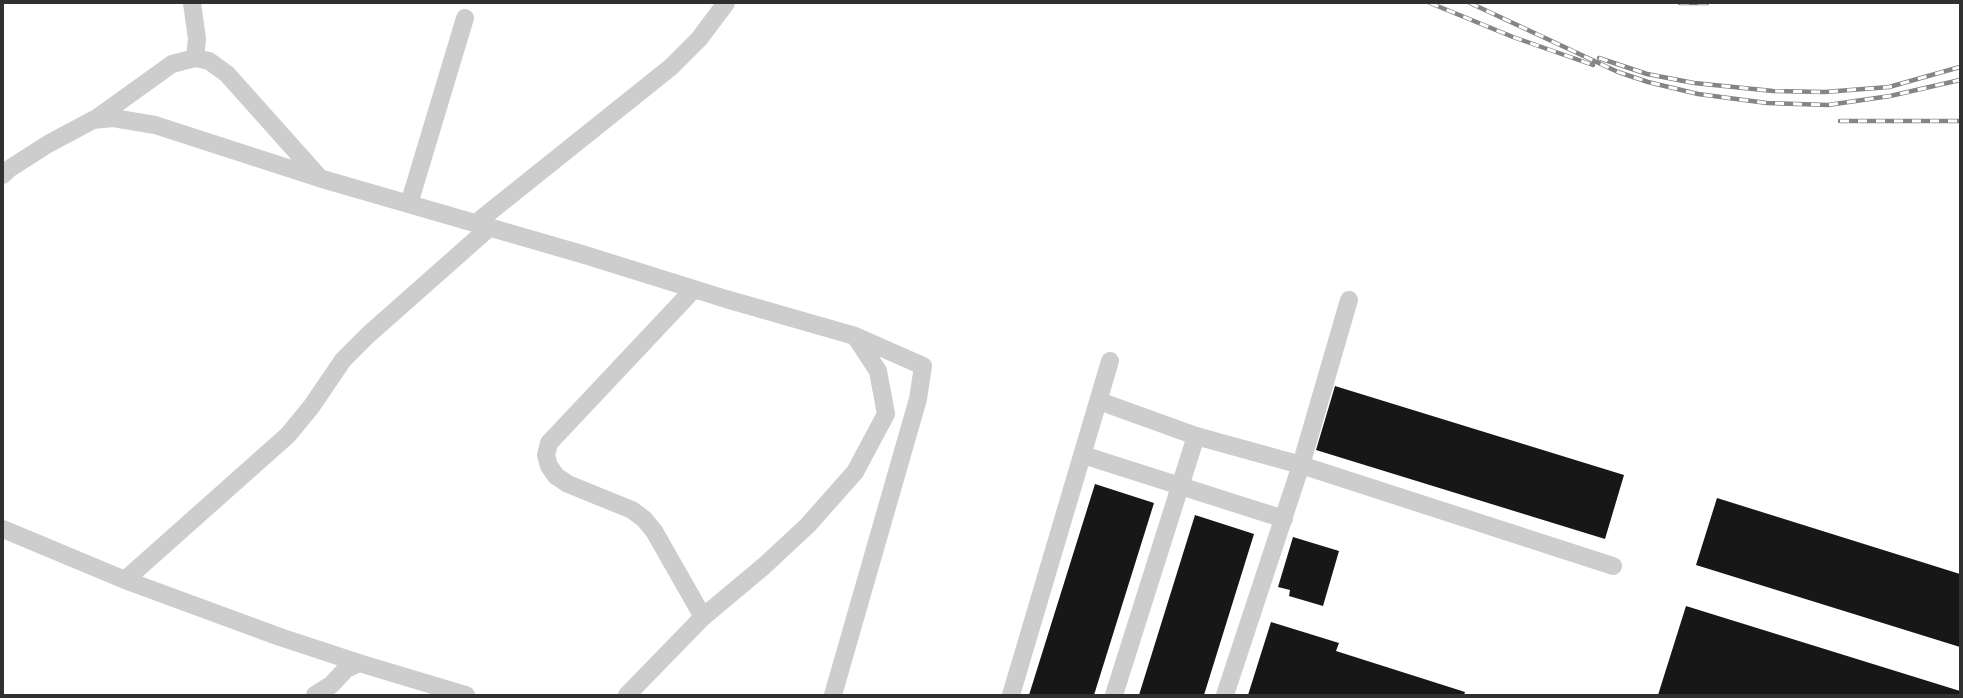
<!DOCTYPE html>
<style>
body{margin:0}
#map{position:relative;width:1963px;height:698px;overflow:hidden;background:#fff;font-family:Cabin,sans-serif}
canvas{display:block}
.frame{position:absolute;inset:0;border:4px solid #303030;pointer-events:none}
</style>
<div id="map">
<canvas width="1963" height="698"></canvas>
<div class="frame"></div>
</div>
<script>
const ctx = document.querySelector('canvas').getContext('2d');
ctx.lineJoin = 'round';
function paint(path, color) {
  ctx.fillStyle = color;
  ctx.fill(path, 'evenodd');
}
function toPath(rows) {
  const path = new Path2D();
  for (const r of rows) {
    path.moveTo(r[0], r[1]);
    for (let i = 2; i < r.length; i += 2) path.lineTo(r[i], r[i + 1]);
  }
  return path;
}
function trace(path, color, width, dash) {
  ctx.strokeStyle = color;
  ctx.lineWidth = width;
  ctx.lineCap = dash ? 'butt' : 'round';
  ctx.setLineDash(dash || []);
  ctx.stroke(path);
}
const building = toPath([
 [1335,386,1624,475,1605,539,1316,450],
 [1095,484,1154,503,1094,695,1029,695],
 [1717,498,1960,574,1960,647,1696,565],
 [1195,515,1254,534,1204,695,1139,695],
 [1293,537,1339,551,1323,606,1289,596,1290,590,1278,587],
 [1686,606,1960,691,1960,695,1658,695],
 [1271,622,1339,643,1336,651,1465,692,1464,695,1248,695]
]);
const minor = toPath([
 [192,3,197,39,195,58],
 [94,120,172,64,195,58,209,61,227,74,319,177],
 [3,175,9,169,48,144,93,120,113,118,155,125,319,178,585,255,726,299,855,336,923,366,918,399,833,695],
 [409,204,465,18],
 [476,223,671,67,699,39,726,3],
 [694,289,549,443,546,455,549,466,556,476,568,484,632,510,644,519,654,531,703,617],
 [1099,401,1196,436,1301,465,1613,566],
 [1083,455,1284,519],
 [3,529,125,580,280,637,359,663,466,695],
 [125,580,288,435,311,407,343,360,368,335,490,227],
 [315,695,331,685,346,669,359,663],
 [627,695,703,617,764,566,808,525,855,472,886,414,878,371,855,336],
 [1011,695,1110,361],
 [1114,695,1196,436],
 [1225,695,1301,465,1349,300]
]);
const rail = toPath([
 [1430,3,1513,37,1593,65],
 [1470,3,1618,72,1648,82,1698,94,1767,103,1828,105,1890,96,1960,80],
 [1680,3,1707,3],
 [1599,58,1647,74,1694,83,1773,91,1825,92,1889,87,1960,67],
 [1840,121,1960,121]
]);
paint(building, '#171717');
trace(minor, '#cdcdcd', 18);
trace(rail, '#858585', 4.5);
trace(rail, '#fff', 3, [9]);
</script>
